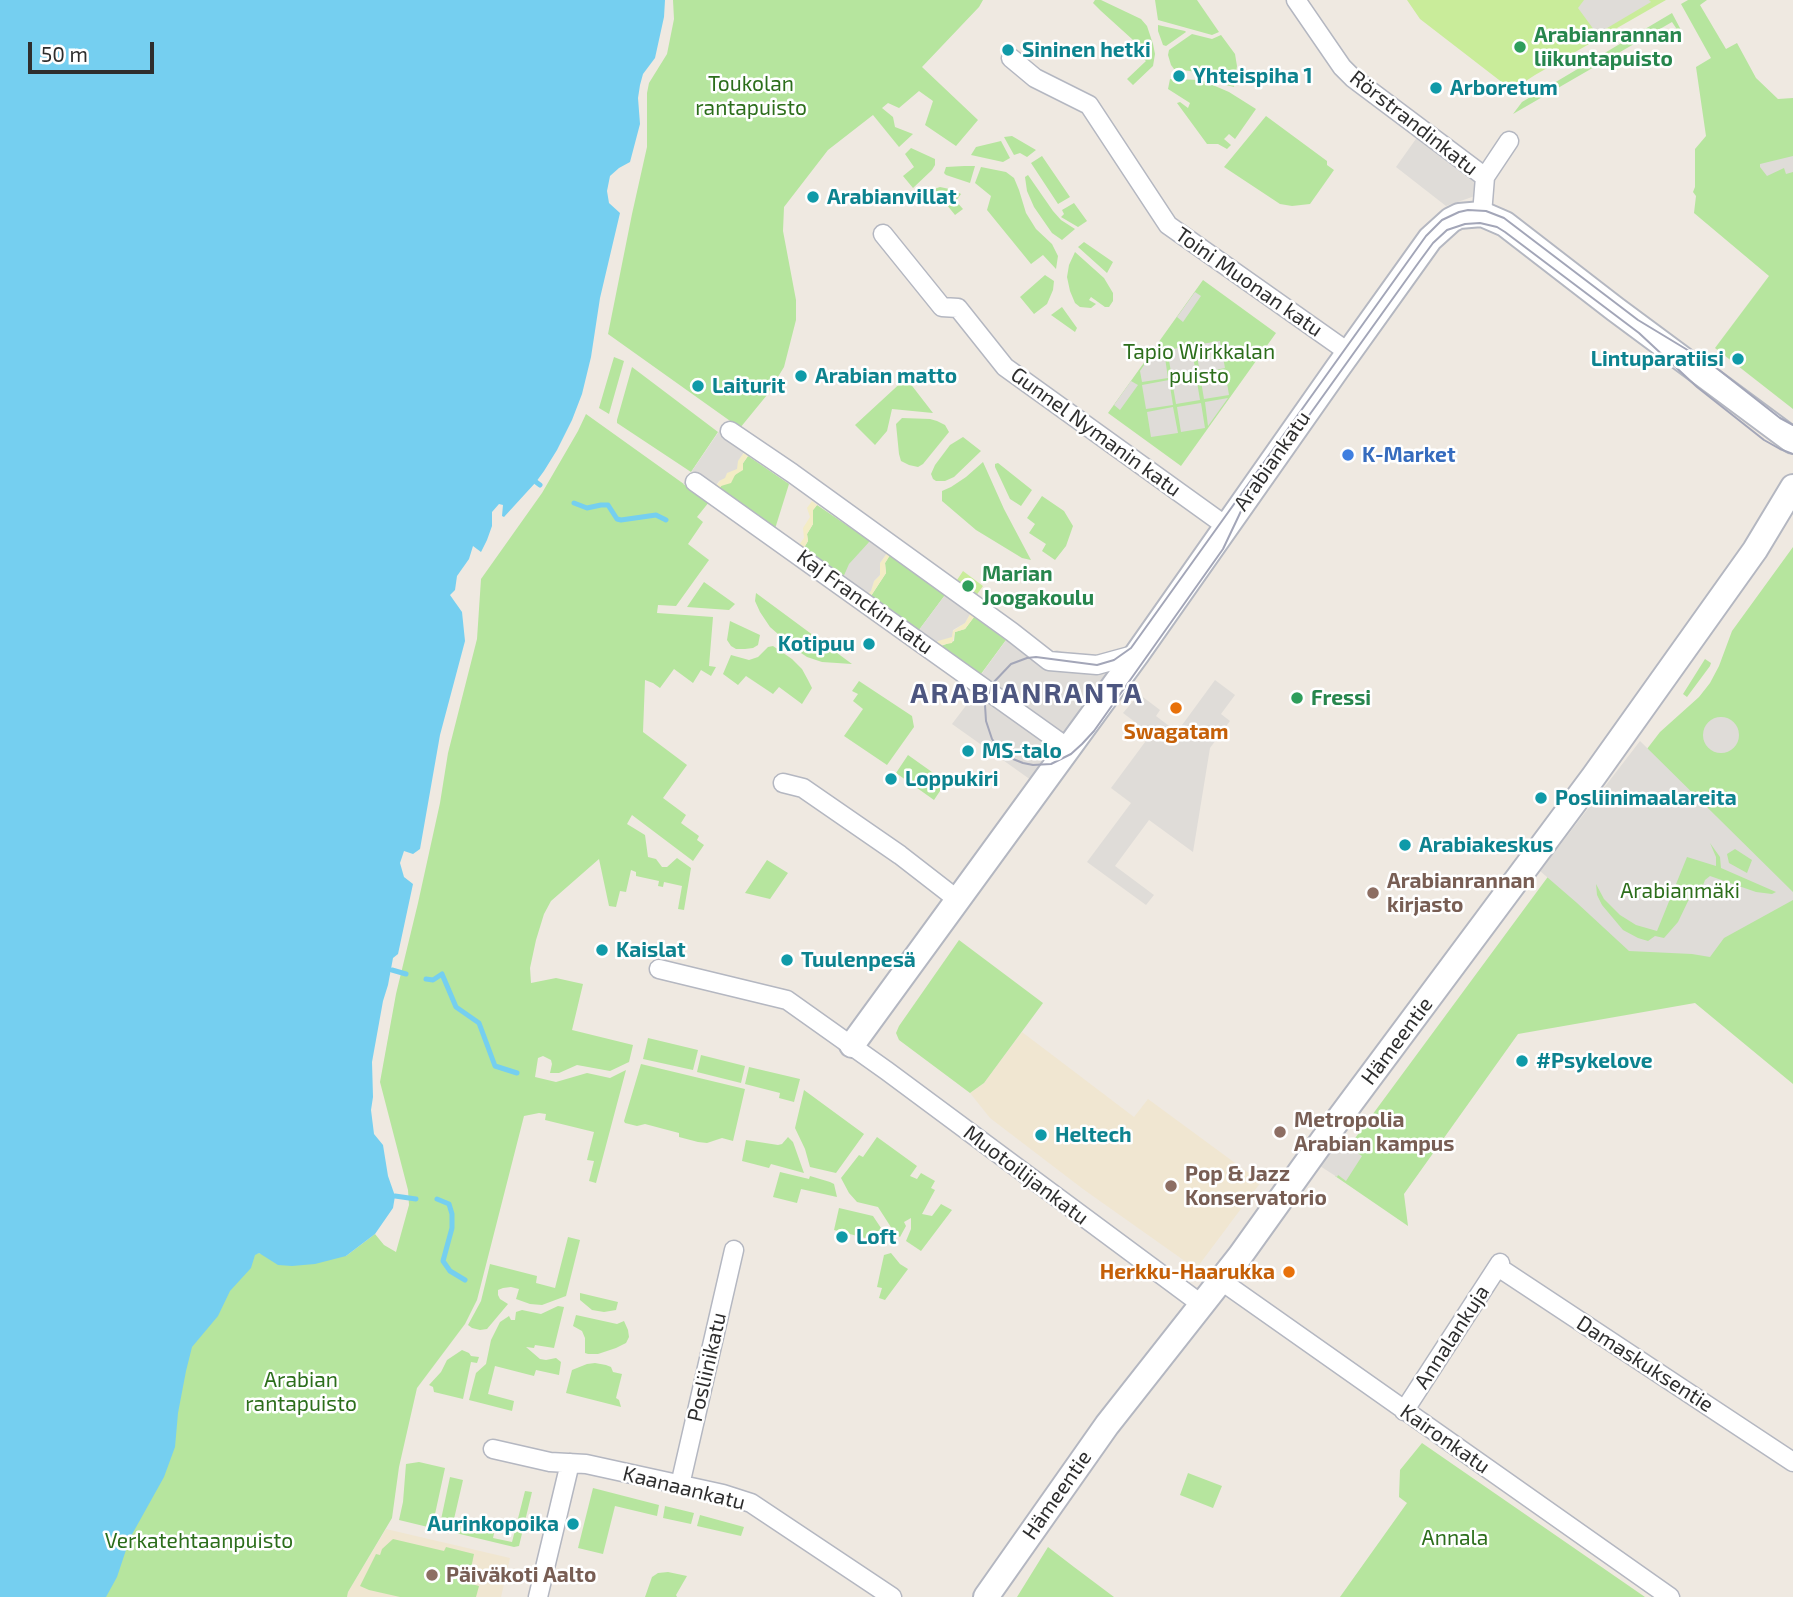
<!DOCTYPE html>
<meta charset="utf-8">
<style>
body{margin:0}
#map{position:relative;width:1793px;height:1597px;overflow:hidden;background:#efe9e1;font-family:"Exo 2",sans-serif}
canvas{display:block}
.scale{position:absolute;left:28px;top:42px;width:126px;height:32px;box-sizing:border-box;border:4px solid #2e2e2e;border-top:0;padding-left:9px;font-size:21px;line-height:24px;white-space:nowrap;color:#2e2e2e;-webkit-text-stroke:5px #fff;paint-order:stroke}
</style>
<div id="map">
<canvas width="1793" height="1597"></canvas>
<div class="scale">50 m</div>
</div>
<script>
const ctx = document.querySelector('canvas').getContext('2d');
ctx.lineJoin = 'round';
function paint(path, color) {
  ctx.fillStyle = color;
  ctx.fill(path, 'evenodd');
}
function toPath(rows) {
  const path = new Path2D();
  for (const r of rows) {
    if (r.length === 3) {
      path.moveTo(r[0] + r[2], r[1]);
      path.arc(r[0], r[1], r[2], 0, 2 * Math.PI);
      continue;
    }
    path.moveTo(r[0], r[1]);
    for (let i = 2; i < r.length; i += 2) path.lineTo(r[i], r[i + 1]);
  }
  return path;
}
function trace(path, color, width, dash) {
  ctx.strokeStyle = color;
  ctx.lineWidth = width;
  ctx.lineCap = dash ? 'butt' : 'round';
  ctx.setLineDash(dash || []);
  ctx.stroke(path);
}
function drawText(font, color, halo, rows, align = 'center') {
  ctx.font = font + ' "Exo 2",sans-serif';
  ctx.lineWidth = 5;
  ctx.setLineDash([]);
  ctx.textBaseline = 'middle';
  ctx.strokeStyle = halo;
  ctx.fillStyle = color;
  for (const [text, x, y, turn = 0] of rows) {
    ctx.save();
    ctx.translate(x, y);
    ctx.rotate((+turn || 0) * Math.PI / 180);
    ctx.textAlign = isNaN(turn) ? turn : align;
    if (halo) ctx.strokeText(text, 0, 0);
    ctx.fillText(text, 0, 0);
    ctx.restore();
  }
}
const education = toPath([
 [1022,1032,1134,1117,1148,1099,1261,1182,1196,1269,1083,1189,990,1118,970,1093,984,1083],
 [386,1529,510,1558,501,1597,347,1597,348,1592]
]);
const green = toPath([
 [673,0,983,0,979,7,922,67,978,120,956,146,925,125,933,101,919,91,899,108,888,103,882,108,893,117,895,127,913,134,899,147,873,115,828,150,784,207,783,231,796,300,796,320,784,367,767,395,740,428,608,334,632,214,647,147,647,93,649,83,667,54,674,19],
 [1095,0,1101,0,1141,19,1147,26,1153,44,1155,54,1153,66,1133,85,1127,79,1146,61,1139,55,1143,49,1101,11,1093,3],
 [1155,0,1197,0,1219,32,1212,35,1158,20],
 [1688,0,1707,0,1700,5,1726,49,1737,43,1756,78,1778,99,1793,98,1793,409,1715,348,1769,276,1694,213,1696,196,1693,192,1695,187,1695,149,1706,136,1696,67,1711,58,1681,4],
 [1672,13,1681,30,1678,31,1672,22,1513,114,1522,102],
 [1158,25,1185,31,1186,32,1166,46,1163,45,1158,31],
 [1192,34,1212,39,1221,35,1235,54,1237,66,1234,87,1226,85,1207,75,1197,72,1174,69,1171,65,1168,55,1169,50],
 [1170,79,1201,80,1229,92,1256,109,1235,139,1229,134,1224,139,1231,145,1227,149,1218,144,1207,144,1177,103,1180,102,1188,108,1190,103,1168,89],
 [1266,116,1327,161,1327,165,1334,170,1310,204,1292,206,1280,204,1224,167],
 [1012,136,1036,150,1027,157,1020,153,1014,155,1004,137],
 [1001,141,1010,158,1003,162,971,155,976,147],
 [911,148,935,159,935,165,932,170,913,188,903,176,914,167,905,154],
 [1042,156,1070,197,1058,204,1031,163],
 [964,166,975,166,970,183,946,175,944,173,946,167],
 [981,167,1006,172,1014,178,1019,190,1026,213,1036,229,1052,244,1058,256,1056,269,1043,255,1031,264,987,210,991,196,975,183],
 [1028,175,1053,211,1061,220,1075,229,1062,240,1052,233,1034,207,1027,191,1025,177],
 [940,187,954,190,961,194,956,201,963,209,955,215,934,189],
 [1074,203,1087,221,1078,227,1061,217,1064,214,1062,210],
 [1084,242,1113,262,1107,273,1078,247],
 [1075,252,1104,278,1113,293,1113,301,1109,307,1105,307,1091,297,1089,300,1096,304,1091,308,1080,307,1075,303,1070,291,1067,277,1069,265],
 [1045,275,1054,281,1053,290,1047,304,1034,314,1020,297],
 [1203,280,1276,333,1181,466,1108,413],
 [1062,307,1077,328,1075,332,1051,315],
 [614,357,624,361,609,414,599,408],
 [632,367,718,432,691,472,617,423,617,420],
 [906,378,933,413,892,409,887,431,875,445,855,425],
 [586,414,709,502,697,517,703,522,688,544,709,560,676,606,658,605,657,613,713,617,709,666,716,667,711,676,701,670,693,683,674,669,660,688,653,683,645,680,643,732,687,765,663,798,686,815,681,823,699,836,697,840,704,845,693,861,632,815,627,824,645,835,648,857,656,859,662,867,667,867,677,858,691,868,684,910,678,909,682,886,664,882,663,887,658,886,659,881,636,876,636,872,631,870,626,892,620,891,616,907,609,906,599,859,551,901,544,914,536,940,530,968,531,983,556,978,583,984,572,1030,633,1045,629,1062,610,1071,577,1065,559,1073,550,1073,552,1064,551,1060,543,1056,538,1058,535,1077,556,1082,587,1073,610,1078,626,1070,596,1183,589,1181,594,1161,587,1160,594,1132,545,1120,546,1114,539,1113,524,1116,477,1300,465,1324,417,1388,399,1467,392,1518,348,1592,347,1597,82,1597,211,1261,259,1253,265,1255,346,1256,375,1234,384,1245,396,1252,409,1205,408,1190,380,1082,396,994,418,903,440,803,448,753,477,639,481,579,542,493,578,431],
 [902,418,930,419,937,421,945,425,949,432,923,464,918,467,909,465,901,461,899,454,896,424],
 [963,437,981,451,954,477,945,481,936,481,933,479,931,474,935,465,950,445],
 [748,456,789,484,774,532,719,489,721,486,735,475],
 [983,462,1004,509,1031,560,1022,558,976,530,942,501,942,491,951,487,966,477],
 [998,463,1032,490,1021,506,1010,499,995,467,995,464],
 [1042,496,1064,511,1073,526,1066,546,1055,560,1042,551,1046,544,1029,533,1035,524,1027,518],
 [817,505,870,541,842,580,802,551,808,541,807,534,813,524,813,510],
 [1793,547,1793,1084,1695,1003,1518,1034,1404,1194,1408,1226,1335,1176,1350,1145,1547,878,1640,758,1660,732,1699,697,1710,683,1719,666,1732,631],
 [890,555,945,595,916,634,869,599,886,573,885,563],
 [704,582,735,604,729,610,687,607],
 [756,593,852,664,822,662,807,657,795,649,770,627,760,612,755,601],
 [974,617,1006,640,978,678,936,648,954,641,955,632,965,629],
 [730,621,760,635,758,645,753,648,745,649,736,649,731,646,727,640],
 [773,646,792,659,802,669,808,680,812,688,802,704,779,687,773,694,746,676,738,685,723,674,731,655,749,660,758,657,768,647],
 [1705,659,1711,663,1710,666,1687,697,1683,694],
 [859,681,912,716,914,727,887,765,844,736,863,709,853,701,858,694,852,691],
 [908,755,946,782,934,800,896,773],
 [767,860,788,873,770,899,745,893],
 [959,940,1043,1003,984,1083,970,1093,899,1040,896,1033,899,1026],
 [648,1038,698,1050,693,1070,643,1059],
 [701,1055,745,1066,741,1083,697,1072],
 [641,1064,745,1089,733,1141,722,1138,707,1143,698,1142,679,1137,679,1133,645,1124,637,1126,625,1123,624,1121],
 [749,1067,800,1079,794,1102,779,1098,780,1093,745,1084],
 [804,1090,864,1134,836,1173,810,1167,805,1149,795,1128],
 [788,1137,793,1142,804,1173,771,1164,769,1168,742,1161,746,1140,778,1145,782,1144],
 [877,1137,917,1166,910,1176,917,1179,921,1173,935,1181,931,1188,935,1190,922,1214,932,1216,941,1204,952,1210,921,1251,906,1241,911,1229,911,1218,904,1222,906,1226,900,1237,896,1235,878,1207,857,1202,849,1193,841,1178,859,1155,863,1157],
 [780,1172,809,1179,810,1176,830,1182,834,1184,837,1197,801,1189,797,1203,773,1197],
 [839,1208,873,1216,887,1237,887,1241,881,1242,834,1230],
 [568,1237,580,1240,566,1296,542,1305,530,1304,516,1299,519,1289,511,1287,503,1288,498,1290,498,1295,500,1299,508,1304,487,1329,480,1330,472,1328,468,1325,481,1301,490,1264,537,1276,536,1283,555,1288],
 [891,1253,900,1264,908,1269,885,1300,879,1298,882,1288,877,1287,884,1255],
 [580,1293,618,1302,616,1310,604,1312,592,1310,580,1300],
 [558,1306,564,1307,554,1348,535,1345,534,1348,526,1347,540,1359,546,1360,556,1358,561,1362,559,1375,536,1370,534,1376,495,1366,488,1394,514,1401,512,1411,469,1400,476,1373,486,1364,491,1340,500,1322,509,1316,511,1320,515,1320,516,1312,522,1310,541,1314],
 [576,1315,617,1324,624,1321,628,1330,629,1337,626,1343,616,1348,598,1354,588,1354,585,1353,585,1338,582,1331,573,1326],
 [462,1350,469,1353,471,1356,479,1357,477,1363,471,1362,463,1399,434,1392,433,1387,429,1385,441,1372,447,1360],
 [595,1363,606,1365,611,1367,613,1372,622,1374,616,1398,619,1400,621,1407,566,1393,572,1370,587,1364],
 [1422,1443,1645,1597,1340,1597,1407,1503,1399,1497,1400,1470],
 [419,1462,445,1468,432,1528,399,1520,403,1502,406,1464],
 [1188,1473,1222,1486,1213,1508,1180,1495],
 [450,1477,463,1480,454,1519,495,1529,493,1538,512,1542,525,1491,532,1492,519,1546,514,1547,439,1529],
 [593,1488,659,1505,657,1516,615,1506,603,1554,578,1548],
 [665,1506,694,1513,691,1524,663,1518],
 [700,1515,744,1527,741,1536,697,1526],
 [393,1539,444,1551,446,1547,474,1554,468,1583,479,1586,476,1597,400,1597,369,1590,360,1586,376,1554,380,1555,382,1549],
 [1048,1547,1074,1567,1114,1597,1017,1597],
 [668,1572,687,1576,676,1595,677,1597,645,1597,652,1577,658,1573]
]);
const sand = toPath([
 [744,453,748,456,743,463,743,470,735,475,731,483,721,486,719,489,714,488],
 [812,501,817,505,813,510,813,524,807,534,808,541,802,551,797,548,804,538,803,528,810,517,807,508],
 [887,553,890,555,885,563,886,573,869,599,865,596,871,591,874,581,880,575,880,563],
 [970,614,974,617,965,629,955,632,952,643,941,645,936,648,933,646,938,641,965,623]
]);
const pitch = toPath([
 [1407,0,1666,0,1535,75,1512,90,1420,19],
 [963,571,983,586,973,600,953,586]
]);
const plaza = toPath([
 [1584,0,1649,0,1651,2,1597,34,1578,8],
 [1418,136,1475,179,1475,196,1446,206,1396,167],
 [1793,156,1793,172,1786,174,1784,168,1767,176,1760,167,1760,164],
 [1195,292,1201,296,1183,322,1177,317],
 [1220,341,1225,368,1200,373,1195,345],
 [1191,346,1196,373,1172,377,1167,350],
 [1164,351,1168,378,1142,382,1140,371,1153,352],
 [1225,371,1229,395,1204,399,1200,375],
 [1196,376,1200,400,1176,404,1172,380],
 [1169,380,1173,405,1146,409,1142,385],
 [1131,381,1138,385,1120,410,1114,405],
 [1228,398,1208,426,1205,402],
 [1201,403,1205,428,1181,432,1177,407],
 [1173,407,1178,433,1151,437,1147,412],
 [724,424,751,442,738,461,737,469,727,473,725,478,719,481,706,499,683,484],
 [870,541,887,553,880,563,880,575,874,581,871,591,865,596,842,580,849,564],
 [945,595,970,614,965,623,953,630,952,637,938,641,933,646,916,634],
 [1012,632,1047,653,1057,650,1097,665,1107,673,1031,780,952,724,974,695,969,691],
 [1215,680,1235,695,1221,714,1230,721,1210,748,1193,852,1149,820,1115,866,1154,895,1146,905,1087,862,1131,803,1111,788,1151,734,1123,713,1139,694,1160,710,1156,716,1177,732],
 [1721,735,18],
 [1640,741,1793,892,1793,900,1724,938,1710,957,1692,954,1629,951,1577,903,1540,871],
 [1710,843,1720,857,1721,868,1776,892,1772,894,1756,892,1710,876,1705,880,1702,888,1691,895,1678,922,1664,938,1655,936,1648,941,1638,938,1623,930,1602,905,1597,895,1596,884,1604,899,1620,915,1636,925,1657,931,1687,857,1716,866,1716,857],
 [1735,849,1752,860,1747,873,1729,863,1727,854],
 [1337,1140,1362,1156,1346,1181,1338,1175,1337,1177,1320,1166]
]);
const water = toPath([
 [0,0,665,0,664,17,655,58,643,74,640,85,638,98,640,124,630,162,619,168,610,176,607,191,609,203,620,213,600,298,591,357,582,394,572,420,557,450,544,471,536,482,504,517,502,516,503,505,499,504,492,512,492,526,487,540,481,552,473,546,469,559,457,576,455,590,450,595,462,612,465,641,440,735,420,849,413,854,404,851,400,863,404,877,413,884,398,954,393,958,388,985,383,1001,372,1062,373,1097,371,1110,374,1134,383,1145,388,1176,395,1196,393,1208,375,1234,346,1256,315,1264,292,1266,278,1265,259,1253,255,1255,251,1268,230,1291,218,1316,192,1347,186,1371,178,1413,175,1447,164,1477,130,1538,117,1577,106,1597,0,1597]
]);
const stream = toPath([
 [536,482,540,485],
 [574,503,587,508,601,505,608,505,617,519,621,520,656,515,666,520],
 [392,970,406,974],
 [426,979,433,980,442,974,456,1007,479,1023,495,1066,517,1073],
 [395,1196,416,1199],
 [437,1199,449,1204,452,1214,452,1228,443,1261,450,1271,465,1280]
]);
const street = toPath([
 [1296,0,1342,67,1353,78,1485,177],
 [1011,58,1035,78,1089,105,1168,225,1348,352],
 [1482,214,1485,177,1509,141],
 [883,234,942,307,958,308,1005,367,1226,526],
 [730,431,792,473,1012,632,1049,661,1097,665,1137,654],
 [695,482,1068,748],
 [783,783,803,788,900,855,958,900],
 [659,969,787,1000,887,1071,1201,1304],
 [1498,1267,1793,1462],
 [1220,1280,1670,1597],
 [1404,1411,1500,1263],
 [493,1449,550,1462,586,1464,723,1494,751,1503,892,1597],
 [680,1485,734,1250],
 [538,1597,570,1463]
]);
const secondary = toPath([
 [852,1045,1137,654,1337,369,1430,239,1451,220,1459,216,1482,214,1505,224,1615,309,1793,441],
 [986,1597,1107,1425,1240,1256,1323,1140,1594,776,1755,550,1793,487]
]);
const tram = toPath([
 [1793,425,1780,418,1714,366,1638,320,1504,218,1486,211,1468,210,1459,212,1442,220,1426,236,1131,648,1114,660,1097,665,1036,657,1027,658,1011,664,992,684,985,705,986,721,992,739,998,747,1013,759,1023,763,1033,765,1051,764,1071,754,1082,744,1094,731,1223,549,1242,509,1419,262,1433,243,1447,230,1465,224,1480,223,1497,227,1505,232,1639,333,1697,387,1764,440,1780,449,1793,454]
]);
const markers = [
 [1520,47,7,"#2e9e5b"],
 [1008,50,7,"#0f9aa8"],
 [1179,76,7,"#0f9aa8"],
 [1436,88,7,"#0f9aa8"],
 [813,197,7,"#0f9aa8"],
 [1738,359,7,"#0f9aa8"],
 [801,376,7,"#0f9aa8"],
 [698,386,7,"#0f9aa8"],
 [1348,455,7,"#3f7fe0"],
 [968,586,7,"#2e9e5b"],
 [869,644,7,"#0f9aa8"],
 [1297,698,7,"#2e9e5b"],
 [1176,708,7,"#e8710a"],
 [968,751,7,"#0f9aa8"],
 [891,779,7,"#0f9aa8"],
 [1541,798,7,"#0f9aa8"],
 [1405,845,7,"#0f9aa8"],
 [1373,893,7,"#8d6e63"],
 [602,950,7,"#0f9aa8"],
 [787,960,7,"#0f9aa8"],
 [1522,1061,7,"#0f9aa8"],
 [1280,1132,7,"#8d6e63"],
 [1041,1135,7,"#0f9aa8"],
 [1171,1186,7,"#8d6e63"],
 [842,1237,7,"#0f9aa8"],
 [1289,1272,7,"#e8710a"],
 [573,1524,7,"#0f9aa8"],
 [432,1575,7,"#8d6e63"]
];
const leisureNames = [
 ["Arabianrannan",1534,35],
 ["liikuntapuisto",1534,59],
 ["Marian",982,574],
 ["Joogakoulu",982,598],
 ["Fressi",1311,698]
];
const cultureNames = [
 ["Sininen hetki",1022,50],
 ["Yhteispiha 1",1193,76],
 ["Arboretum",1450,88],
 ["Arabianvillat",827,197],
 ["Lintuparatiisi",1724,359,"right"],
 ["Arabian matto",815,376],
 ["Laiturit",712,386],
 ["Kotipuu",855,644,"right"],
 ["MS-talo",982,751],
 ["Loppukiri",905,779],
 ["Posliinimaalareita",1555,798],
 ["Arabiakeskus",1419,845],
 ["Kaislat",616,950],
 ["Tuulenpesä",801,960],
 ["#Psykelove",1536,1061],
 ["Heltech",1055,1135],
 ["Loft",856,1237],
 ["Aurinkopoika",559,1524,"right"]
];
const parkNames = [
 ["Toukolan",751,84],
 ["rantapuisto",751,108],
 ["Tapio Wirkkalan",1199,352],
 ["puisto",1199,376],
 ["Arabianmäki",1680,891],
 ["Arabian",301,1380],
 ["rantapuisto",301,1404],
 ["Annala",1455,1538],
 ["Verkatehtaanpuisto",199,1541]
];
const streetNames = [
 ["Rörstrandinkatu",1414,123,38],
 ["Toini Muonan katu",1249,282,35],
 ["Gunnel Nymanin katu",1096,432,36],
 ["Arabiankatu",1272,461,-55],
 ["Kaj Franckin katu",865,602,36],
 ["Hämeentie",1397,1041,-53],
 ["Muotoilijankatu",1026,1175,37],
 ["Annalankuja",1452,1337,-57],
 ["Damaskuksentie",1645,1364,33],
 ["Posliinikatu",707,1367,-77],
 ["Kaironkatu",1445,1439,35],
 ["Kaanaankatu",684,1488,14],
 ["Hämeentie",1057,1495,-55]
];
const shopNames = [
 ["K-Market",1362,455]
];
const foodNames = [
 ["Swagatam",1176,732],
 ["Herkku-Haarukka",1275,1272,"right"]
];
const educationNames = [
 ["Arabianrannan",1387,881],
 ["kirjasto",1387,905],
 ["Metropolia",1294,1120],
 ["Arabian kampus",1294,1144],
 ["Pop & Jazz",1185,1174],
 ["Konservatorio",1185,1198],
 ["Päiväkoti Aalto",446,1575]
];
const districtNames = [
 ["ARABIANRANTA",1027,694]
];
paint(education, '#f0e6d1');
paint(green, '#b6e59e');
paint(sand, '#f3ecc5');
paint(pitch, '#c9ec9a');
paint(plaza, '#dfdcd8');
paint(water, '#75cff0');
trace(stream, '#75cff0', 5);
trace(street, '#b4b7c1', 21);
trace(secondary, '#b4b7c1', 28);
trace(street, '#fff', 18);
trace(secondary, '#fff', 24);
trace(tram, '#a3a6b8', 2);
for (const [x, y, r, color] of markers) {
  const dot = new Path2D();
  dot.arc(x, y, r, 0, 2 * Math.PI);
  ctx.fillStyle = color;
  ctx.fill(dot);
  trace(dot, '#fff', 2.5);
}
drawText('bold 21px', '#27864d', '#fff', leisureNames, 'left');
drawText('bold 21px', '#0d838f', '#fff', cultureNames, 'left');
drawText('21px', '#2c6e1b', '#fff', parkNames);
drawText('21px', '#2e2e2e', '#fff', streetNames);
drawText('bold 21px', '#366cbe', '#fff', shopNames, 'left');
drawText('bold 21px', '#c56008', '#fff', foodNames);
drawText('bold 21px', '#785e54', '#fff', educationNames, 'left');
ctx.letterSpacing = '2px';
drawText('bold 28px', '#4d5680', '#fff', districtNames);
ctx.letterSpacing = '0px';
</script>
